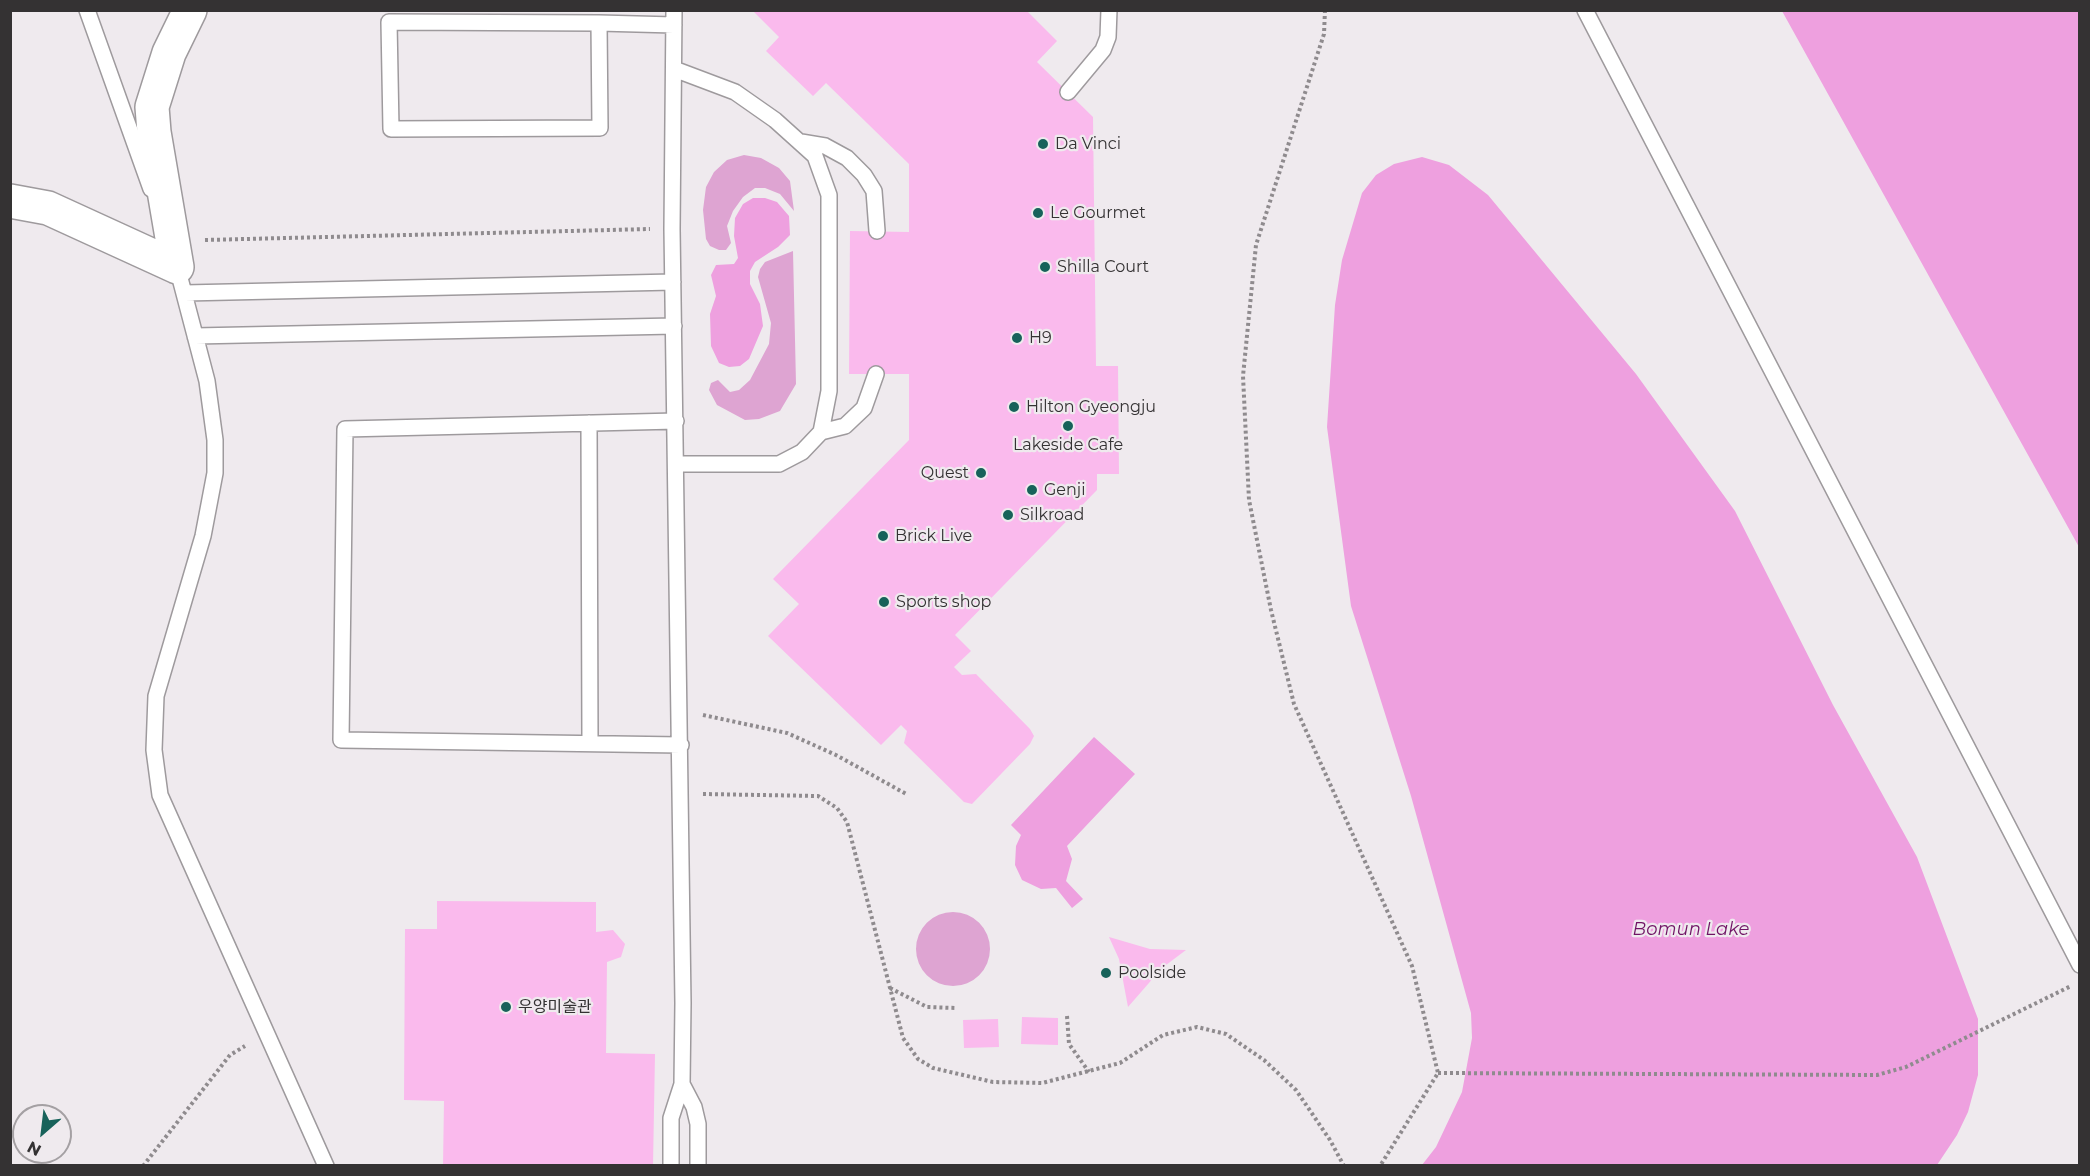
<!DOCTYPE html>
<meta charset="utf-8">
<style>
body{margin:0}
#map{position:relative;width:2090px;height:1176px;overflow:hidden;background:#efeaee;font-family:Montserrat,sans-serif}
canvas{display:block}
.frame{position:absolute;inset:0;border:12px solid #343233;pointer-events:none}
.north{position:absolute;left:12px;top:1104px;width:60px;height:60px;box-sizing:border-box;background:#efeaee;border:2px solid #a4a0a3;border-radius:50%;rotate:208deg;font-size:16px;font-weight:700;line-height:24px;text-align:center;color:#343233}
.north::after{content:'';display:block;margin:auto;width:21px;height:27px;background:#17625a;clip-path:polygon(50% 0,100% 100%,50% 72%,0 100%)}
</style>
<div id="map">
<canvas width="2090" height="1176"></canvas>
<div class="frame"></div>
<div class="north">N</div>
</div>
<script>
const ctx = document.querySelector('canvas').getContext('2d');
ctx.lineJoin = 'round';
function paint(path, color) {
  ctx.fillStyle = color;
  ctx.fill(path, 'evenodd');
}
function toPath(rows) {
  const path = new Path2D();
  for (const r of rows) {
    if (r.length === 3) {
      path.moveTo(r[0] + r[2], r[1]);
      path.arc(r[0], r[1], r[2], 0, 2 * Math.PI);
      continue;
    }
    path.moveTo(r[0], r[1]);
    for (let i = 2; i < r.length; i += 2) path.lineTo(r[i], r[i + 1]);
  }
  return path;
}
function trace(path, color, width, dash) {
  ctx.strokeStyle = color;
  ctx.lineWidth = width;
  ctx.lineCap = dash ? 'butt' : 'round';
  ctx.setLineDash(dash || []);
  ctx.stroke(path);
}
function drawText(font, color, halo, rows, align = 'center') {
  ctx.font = font + ' Montserrat,"Noto Sans KR",sans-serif';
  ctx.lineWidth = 4.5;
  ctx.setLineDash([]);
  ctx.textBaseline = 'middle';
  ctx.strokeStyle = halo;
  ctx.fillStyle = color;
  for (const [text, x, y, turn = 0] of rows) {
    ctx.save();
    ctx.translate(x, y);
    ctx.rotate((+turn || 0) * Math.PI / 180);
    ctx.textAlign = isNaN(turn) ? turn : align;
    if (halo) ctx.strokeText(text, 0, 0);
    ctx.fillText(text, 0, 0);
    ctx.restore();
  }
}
const green = toPath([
 [744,155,761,158,779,168,790,181,794,211,780,194,765,188,755,188,743,197,733,211,727,226,731,243,726,250,719,250,710,246,706,239,703,210,706,187,714,172,727,160],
 [793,251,796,384,780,411,759,419,745,420,717,405,709,390,711,383,718,380,730,392,739,390,750,380,769,344,771,323,758,277,760,269,765,262],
 [953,949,37]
]);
const water = toPath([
 [1782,11,2079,11,2079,547],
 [1422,157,1449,165,1488,195,1636,374,1735,511,1833,705,1917,857,1978,1019,1978,1075,1968,1112,1957,1135,1937,1165,1422,1165,1436,1147,1462,1092,1472,1038,1471,1013,1411,796,1351,606,1327,427,1335,305,1342,260,1362,193,1376,175,1394,164],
 [753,198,765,198,777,202,789,216,790,235,778,247,755,262,750,271,750,284,760,304,763,326,749,359,740,366,729,367,719,363,711,346,710,314,716,296,711,275,716,265,734,264,738,258,734,236,735,218,743,204],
 [1094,737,1135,774,1067,846,1072,859,1066,881,1083,899,1072,908,1056,888,1041,889,1022,880,1015,865,1016,846,1021,835,1011,825]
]);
const building = toPath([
 [752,10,1026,10,1057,41,1037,62,1093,117,1096,366,1118,366,1119,474,1097,474,1097,490,955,635,971,651,954,667,962,675,976,674,1030,729,1034,736,1030,744,972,804,964,802,904,743,907,731,901,725,881,745,768,636,799,604,773,579,909,440,909,374,849,374,850,231,909,232,909,164,826,83,813,96,766,51,779,37],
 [437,901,596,902,596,932,613,930,625,944,621,957,607,962,606,1053,655,1054,653,1166,443,1166,444,1101,404,1100,405,929,437,929],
 [1109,937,1150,949,1186,950,1162,968,1128,1007,1119,959],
 [1022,1017,1058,1018,1058,1045,1021,1044],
 [998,1019,999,1047,964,1048,963,1020]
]);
const path = toPath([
 [1325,10,1324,34,1256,245,1243,376,1249,500,1271,610,1294,704,1412,966,1438,1073,1380,1166],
 [205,240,650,229],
 [703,715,787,733,836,755,908,795],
 [703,794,818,796,837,808,847,822,903,1038,918,1059,933,1068,993,1082,1042,1083,1120,1063,1163,1035,1197,1027,1226,1034,1264,1060,1296,1090,1330,1140,1344,1166],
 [890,988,927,1007,956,1008],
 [1067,1016,1069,1044,1089,1072],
 [1438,1073,1877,1075,1906,1067,2071,986],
 [143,1166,230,1055,245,1046]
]);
const lane = toPath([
 [87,10,151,189],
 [1585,10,2080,965],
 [599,23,600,128,391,129,389,22,599,23,674,25],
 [674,69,735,92,775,120,815,156,829,195,829,391,821,432],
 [1068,92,1103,50,1108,37,1109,10],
 [801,142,825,146,847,158,864,175,874,191,877,231],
 [176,263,207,381,215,440,215,473,203,536,156,696,154,750,160,795,326,1166],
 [185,293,673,282],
 [195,336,674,326],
 [676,421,345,429,341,740,681,745],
 [589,423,590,743],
 [677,464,779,464,802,452,821,432,845,426,864,408,876,374],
 [682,1084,694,1107,698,1124,698,1166],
 [671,1166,671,1118,682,1084,683,1003,672,229,674,10]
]);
const secondary = toPath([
 [10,201,48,208,177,267],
 [177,267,154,132,152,107,169,53,190,10]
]);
const markers = [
 [1043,144,6,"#17625a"],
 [1038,213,6,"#17625a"],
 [1045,267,6,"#17625a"],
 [1017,338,6,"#17625a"],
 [1014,407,6,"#17625a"],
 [1068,426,6,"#17625a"],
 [981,473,6,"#17625a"],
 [1032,490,6,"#17625a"],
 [1008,515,6,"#17625a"],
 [883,536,6,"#17625a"],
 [884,602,6,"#17625a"],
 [1106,973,6,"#17625a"],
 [506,1007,6,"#17625a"]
];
const poiNames = [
 ["Da Vinci",1055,144],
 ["Le Gourmet",1050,213],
 ["Shilla Court",1057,267],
 ["H9",1029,338],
 ["Hilton Gyeongju",1026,407],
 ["Lakeside Cafe",1068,445,"center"],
 ["Quest",969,473,"right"],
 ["Genji",1044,490],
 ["Silkroad",1020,515],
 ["Brick Live",895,536],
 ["Sports shop",896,602],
 ["Poolside",1118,973],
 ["우양미술관",518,1007]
];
const waterNames = [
 ["Bomun Lake",1691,930]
];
paint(green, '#dea4d2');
paint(water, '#eea0df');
paint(building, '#fabaed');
trace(lane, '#9e9a9d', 18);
trace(secondary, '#9e9a9d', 36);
trace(path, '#8f8b8e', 4, [3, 3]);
trace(lane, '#fff', 15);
trace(secondary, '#fff', 33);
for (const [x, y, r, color] of markers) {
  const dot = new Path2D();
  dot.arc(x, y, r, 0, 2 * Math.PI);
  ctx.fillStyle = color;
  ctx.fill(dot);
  trace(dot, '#efeaee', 2);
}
drawText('16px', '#343233', '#efeaee', poiNames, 'left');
drawText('italic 18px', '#701465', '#efeaee', waterNames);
</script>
